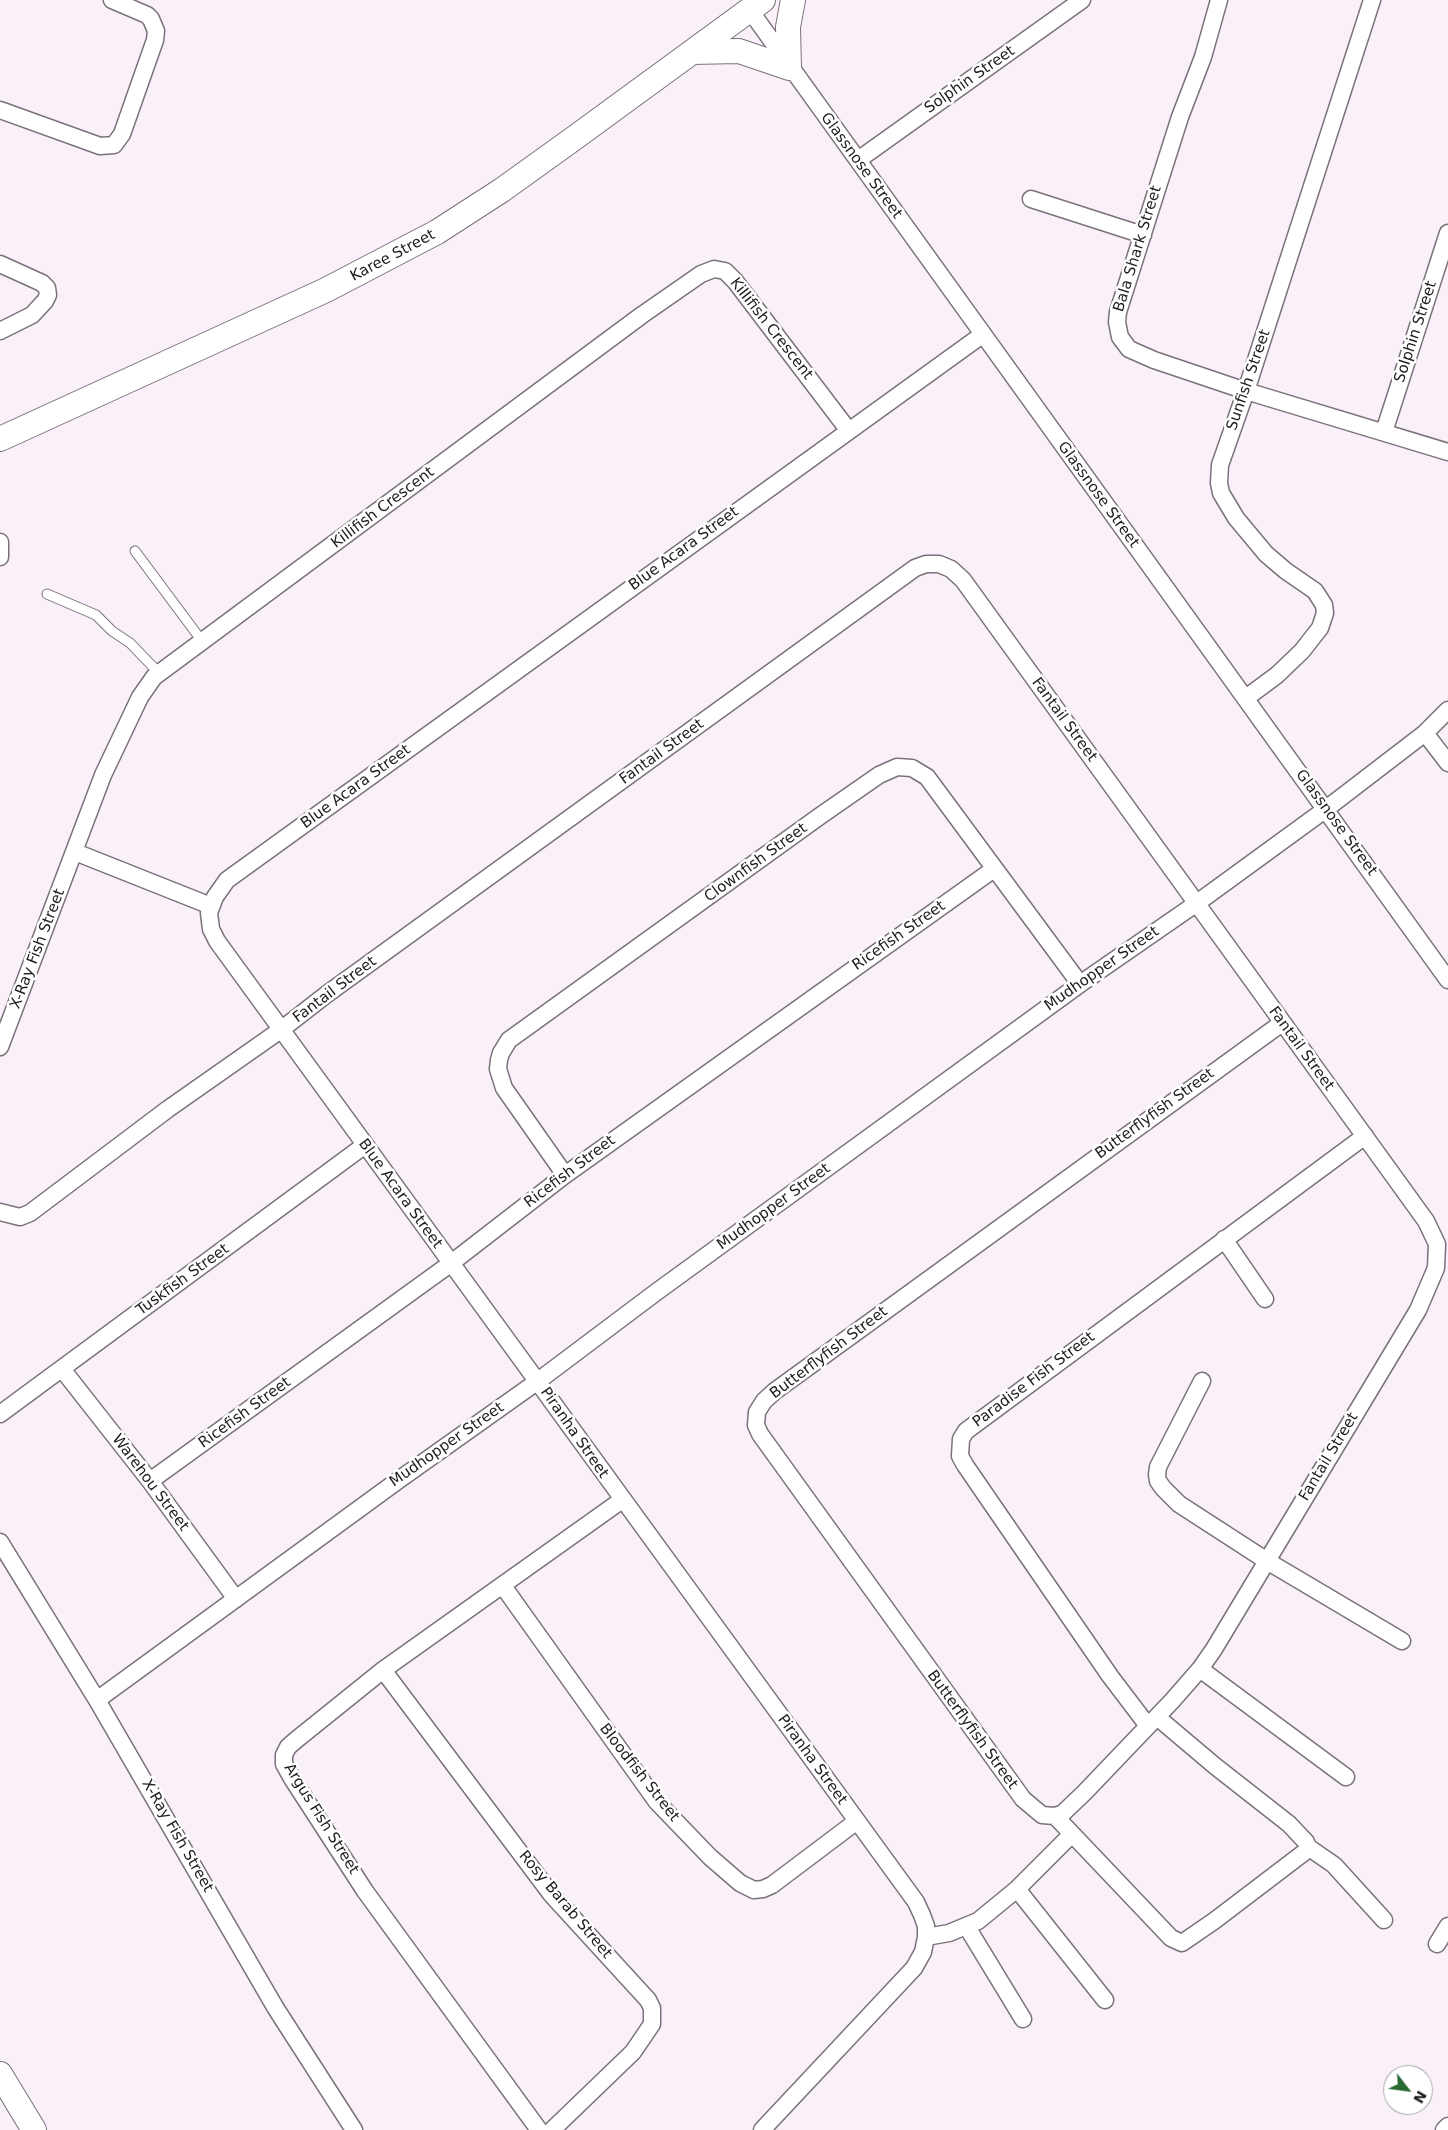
<!DOCTYPE html>
<style>
body{margin:0}
#map{position:relative;width:1448px;height:2130px;overflow:hidden;background:#f9f0f9;font-family:"DejaVu Sans",sans-serif}
canvas{display:block}
.north{position:absolute;left:1383px;top:2065px;width:50px;height:50px;box-sizing:border-box;background:#fff;border:1px solid #a5a4a5;border-radius:50%;rotate:120deg;font-size:14px;font-weight:700;line-height:20px;text-align:center;color:#1f1c1f}
.north::after{content:'';display:block;margin:auto;width:18px;height:22px;background:#286932;clip-path:polygon(50% 0,100% 100%,50% 72%,0 100%)}
</style>
<div id="map">
<canvas width="1448" height="2130"></canvas>
<div class="north">N</div>
</div>
<script>
const ctx = document.querySelector('canvas').getContext('2d');
ctx.lineJoin = 'round';
function toPath(rows) {
  const path = new Path2D();
  for (const r of rows) {
    path.moveTo(r[0], r[1]);
    for (let i = 2; i < r.length; i += 2) path.lineTo(r[i], r[i + 1]);
  }
  return path;
}
function trace(path, color, width, dash) {
  ctx.strokeStyle = color;
  ctx.lineWidth = width;
  ctx.lineCap = dash ? 'butt' : 'round';
  ctx.setLineDash(dash || []);
  ctx.stroke(path);
}
function drawText(font, color, halo, rows, align = 'center') {
  ctx.font = font + ' "DejaVu Sans",sans-serif';
  ctx.lineWidth = 5;
  ctx.setLineDash([]);
  ctx.textBaseline = 'middle';
  ctx.strokeStyle = halo;
  ctx.fillStyle = color;
  for (const [text, x, y, turn = 0] of rows) {
    ctx.save();
    ctx.translate(x, y);
    ctx.rotate((+turn || 0) * Math.PI / 180);
    ctx.textAlign = isNaN(turn) ? turn : align;
    if (halo) ctx.strokeText(text, 0, 0);
    ctx.fillText(text, 0, 0);
    ctx.restore();
  }
}
const lane = toPath([
 [135,551,202,641],
 [47,594,96,615,112,631,130,643,159,673]
]);
const street = toPath([
 [1219,0,1203,57,1180,117,1118,312,1117,322,1120,337,1129,349,1154,360,1246,391,1448,452],
 [749,9,1448,980],
 [0,110,100,146,114,145,122,134,155,40,156,31,151,19,147,15,112,0],
 [858,160,1082,0],
 [1031,199,1143,235],
 [0,264,42,283,47,288,48,295,45,301,32,315,0,331],
 [1384,432,1448,233],
 [0,542,0,557],
 [1246,698,1277,675,1302,651,1320,628,1325,613,1324,605,1315,591,1286,571,1266,554,1236,518,1221,493,1219,483,1220,465,1246,391,1372,0],
 [1425,733,1448,763],
 [75,852,211,906],
 [0,1047,103,775,140,697,154,677,642,315,701,274,714,269,725,271,735,281,849,431],
 [565,1175,504,1088,498,1069,499,1060,501,1053,509,1040,820,816,879,775,897,767,912,768,927,777,1080,984],
 [0,1212,20,1217,30,1213,168,1109,282,1029,327,994,915,568,926,564,939,564,951,569,963,580,1426,1221,1437,1244,1436,1268,1418,1310,1214,1649,1200,1669,1172,1701,1084,1793,1062,1814,1055,1816,1042,1815,1023,1799,760,1434,756,1425,757,1412,764,1401,775,1391,1282,1023],
 [1224,1239,1265,1299],
 [62,1369,150,1481,236,1599],
 [1202,1381,1158,1467,1157,1475,1158,1481,1163,1488,1179,1504,1267,1561,1402,1641],
 [0,1414,365,1145],
 [150,1481,450,1264,565,1175,994,869],
 [0,1542,97,1700,275,2007,354,2130],
 [503,1586,657,1802,710,1857,740,1883,754,1890,763,1889,772,1885,857,1821],
 [1200,1669,1346,1777],
 [383,1670,551,1894,648,2000,652,2008,652,2024,633,2052,552,2130],
 [97,1700,400,1479,538,1381,655,1293,1080,984,1197,903,1326,809,1425,733,1448,710],
 [1148,1726,1110,1676,965,1465,960,1456,961,1439,966,1431,1365,1136],
 [1055,1816,1171,1938,1182,1943,1214,1921,1306,1851,1308,1847,1306,1842,1289,1824,1215,1766,1157,1717],
 [1308,1847,1334,1865,1384,1920],
 [1017,1889,1105,2000],
 [967,1927,1023,2019],
 [926,1937,949,1933,978,1921,1017,1889,1072,1834],
 [1437,1944,1448,1926],
 [539,2130,365,1891,293,1780,284,1764,284,1755,288,1747,296,1740,383,1670,622,1500],
 [762,2130,914,1968,923,1952,926,1937,926,1926,922,1915,916,1902,217,941,211,929,209,913,215,897,227,880,982,335],
 [1444,2130,1448,2126]
]);
const secondary = toPath([
 [692,52,739,51,789,68,788,27,793,0],
 [0,439,326,290,437,232,502,190,573,139,763,0],
 [0,2074,34,2130]
]);
const streetNames = [
 ["Solphin Street",970,80,-35],
 ["Glassnose Street",861,166,54],
 ["Bala Shark Street",1138,249,-73],
 ["Karee Street",393,256,-28],
 ["Killifish Crescent",771,329,52],
 ["Solphin Street",1416,332,-72],
 ["Sunfish Street",1249,380,-71],
 ["Glassnose Street",1098,495,54],
 ["Killifish Crescent",383,508,-37],
 ["Blue Acara Street",684,549,-36],
 ["Fantail Street",1064,720,54],
 ["Fantail Street",662,752,-36],
 ["Blue Acara Street",356,787,-36],
 ["Glassnose Street",1336,823,54],
 ["Clownfish Street",756,863,-36],
 ["Ricefish Street",899,936,-35],
 ["X-Ray Fish Street",38,949,-69],
 ["Mudhopper Street",1102,969,-35],
 ["Fantail Street",335,990,-37],
 ["Fantail Street",1301,1049,54],
 ["Butterflyfish Street",1155,1114,-36],
 ["Ricefish Street",570,1172,-37],
 ["Blue Acara Street",400,1194,54],
 ["Mudhopper Street",774,1207,-36],
 ["Tuskfish Street",183,1280,-36],
 ["Butterflyfish Street",829,1353,-37],
 ["Paradise Fish Street",1034,1380,-37],
 ["Ricefish Street",245,1413,-36],
 ["Piranha Street",574,1433,55],
 ["Mudhopper Street",447,1445,-35],
 ["Fantail Street",1329,1457,-59],
 ["Warehou Street",150,1483,53],
 ["Butterflyfish Street",972,1730,54],
 ["Piranha Street",812,1760,54],
 ["Bloodfish Street",639,1773,52],
 ["Argus Fish Street",321,1819,58],
 ["X-Ray Fish Street",177,1836,60],
 ["Rosy Barab Street",565,1905,50]
];
trace(lane, '#7a727a', 11);
trace(street, '#7a727a', 19);
trace(secondary, '#7a727a', 26);
trace(lane, '#fff', 9);
trace(street, '#fff', 16);
trace(secondary, '#fff', 24);
drawText('15px', '#1f1c1f', '#fff', streetNames);
</script>
